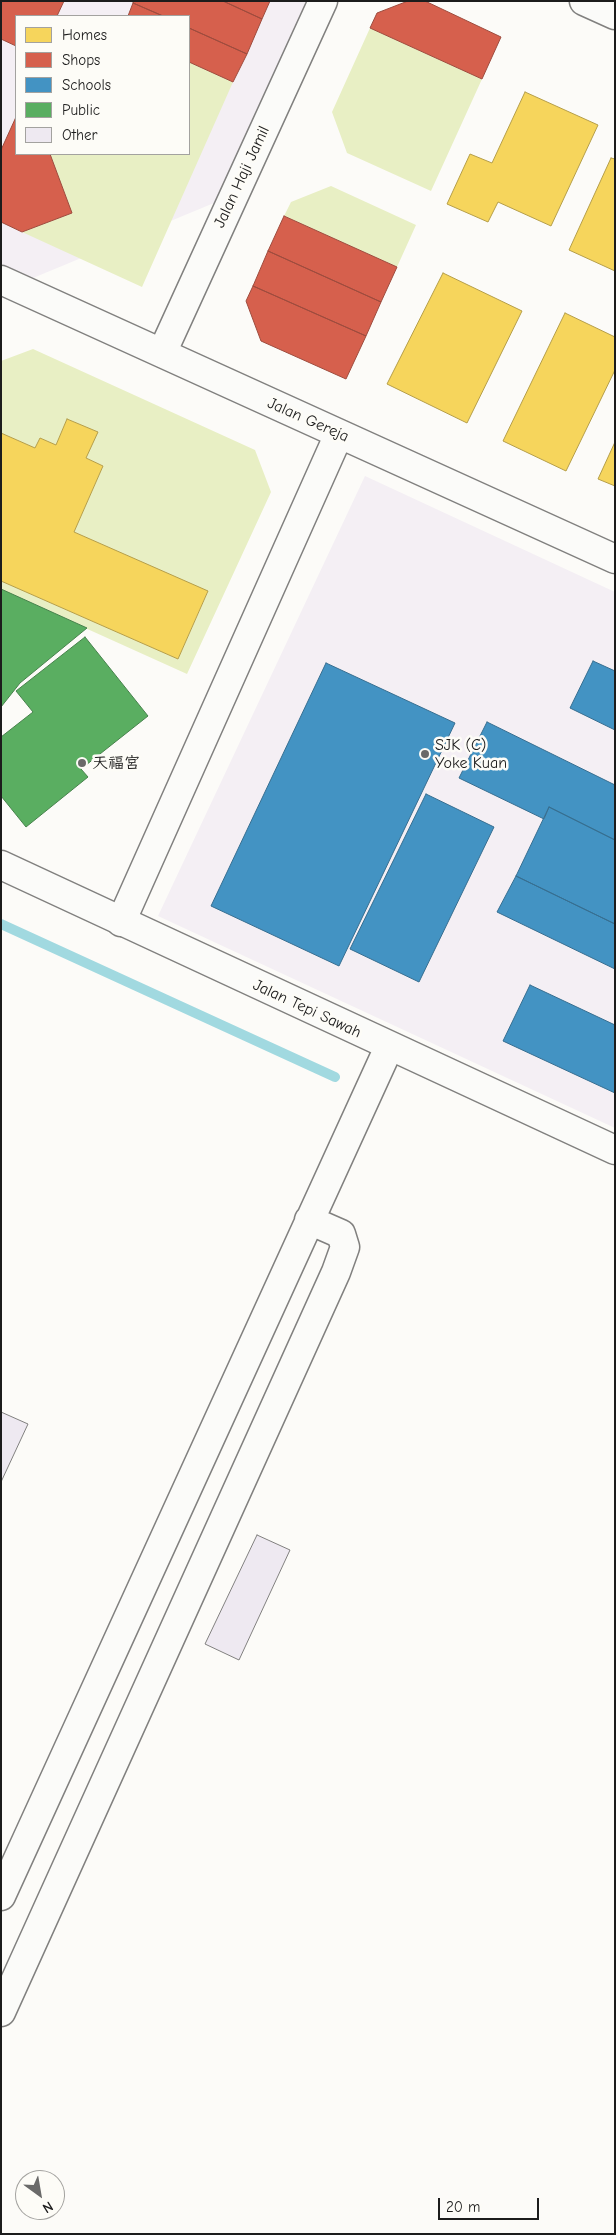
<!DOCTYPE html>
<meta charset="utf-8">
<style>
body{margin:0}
#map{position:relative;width:616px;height:2235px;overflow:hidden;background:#fcfbf8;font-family:"Comic Neue",sans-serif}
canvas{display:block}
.frame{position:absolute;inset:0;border:2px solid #1c1c1c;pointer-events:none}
.legend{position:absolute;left:15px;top:15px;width:175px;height:140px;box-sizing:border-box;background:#fdfcf7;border:1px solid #a3a29f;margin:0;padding:6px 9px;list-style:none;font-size:15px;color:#1c1c1c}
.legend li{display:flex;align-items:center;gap:10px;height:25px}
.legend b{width:25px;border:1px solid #a3a29f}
.north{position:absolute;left:15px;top:2170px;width:50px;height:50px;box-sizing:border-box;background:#fdfcf7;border:1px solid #a3a29f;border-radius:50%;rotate:148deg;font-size:14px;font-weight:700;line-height:20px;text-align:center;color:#1c1c1c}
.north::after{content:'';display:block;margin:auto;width:18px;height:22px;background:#6a6a69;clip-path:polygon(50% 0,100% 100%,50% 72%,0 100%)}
.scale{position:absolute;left:438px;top:2198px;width:101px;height:22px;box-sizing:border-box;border:2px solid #1c1c1c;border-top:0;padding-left:6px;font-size:15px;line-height:18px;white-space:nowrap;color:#1c1c1c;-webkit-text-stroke:4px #fdfcf7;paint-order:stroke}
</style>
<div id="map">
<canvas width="616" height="2235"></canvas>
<div class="frame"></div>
<ul class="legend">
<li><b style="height:14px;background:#f6d55c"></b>Homes</li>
<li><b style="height:14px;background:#d6604d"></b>Shops</li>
<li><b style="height:14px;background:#4393c3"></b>Schools</li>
<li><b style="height:14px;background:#5aae61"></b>Public</li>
<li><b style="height:14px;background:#eee9f1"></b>Other</li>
</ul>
<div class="north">N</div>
<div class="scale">20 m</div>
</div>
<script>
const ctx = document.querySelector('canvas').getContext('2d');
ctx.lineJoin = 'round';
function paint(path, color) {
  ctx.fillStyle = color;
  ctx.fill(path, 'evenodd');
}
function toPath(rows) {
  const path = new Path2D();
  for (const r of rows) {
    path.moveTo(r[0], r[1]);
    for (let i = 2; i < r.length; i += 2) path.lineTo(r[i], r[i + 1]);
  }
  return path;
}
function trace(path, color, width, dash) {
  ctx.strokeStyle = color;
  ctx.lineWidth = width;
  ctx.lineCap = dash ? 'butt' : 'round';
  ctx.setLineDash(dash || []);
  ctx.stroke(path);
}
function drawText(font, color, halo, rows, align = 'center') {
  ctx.font = font + ' "Comic Neue","LXGW WenKai TC",sans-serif';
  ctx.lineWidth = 5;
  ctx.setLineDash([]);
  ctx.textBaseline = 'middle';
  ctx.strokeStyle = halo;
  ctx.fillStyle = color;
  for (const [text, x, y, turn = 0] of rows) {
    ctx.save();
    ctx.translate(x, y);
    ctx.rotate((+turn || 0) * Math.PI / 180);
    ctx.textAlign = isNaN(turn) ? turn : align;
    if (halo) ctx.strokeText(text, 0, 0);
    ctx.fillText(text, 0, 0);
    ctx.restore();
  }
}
const built = toPath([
 [1,1,307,1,214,203,33,278,1,264],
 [16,16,189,16,189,154,16,154],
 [365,476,615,592,615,1128,158,916]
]);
const green = toPath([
 [370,28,482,79,431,191,347,153,332,112],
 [189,62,233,82,142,287,22,232,72,213,50,154,189,154],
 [331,186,416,225,397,267,284,216,291,202],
 [33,349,255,450,271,492,187,674,1,590,1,581,178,659,208,592,74,532,103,466,86,458,97,432,67,419,56,445,40,438,35,448,1,433,1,361]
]);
const homes = toPath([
 [525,92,598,125,551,226,498,202,488,222,447,204,470,154,492,163,525,92],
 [611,158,615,159,615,271,569,250,611,158],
 [443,273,522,311,467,423,387,384,443,273],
 [565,313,615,337,615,370,566,471,503,441,565,313],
 [67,419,98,432,86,458,103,466,74,532,208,591,178,659,1,581,1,433,35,448,40,438,56,445,67,419],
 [615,442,615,486,598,479,615,442]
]);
const shops = toPath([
 [1,1,64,1,57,16,16,16,16,46,1,39,1,1],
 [134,1,223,1,262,19,247,54,189,28,189,16,163,16,133,3,134,1],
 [223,1,270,1,262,19,223,1],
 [408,1,425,1,501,37,482,79,370,28,377,13,408,1],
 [133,3,163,16,128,16,133,3],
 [189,28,247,54,233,82,189,62,189,28],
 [16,117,16,154,50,154,72,213,22,232,1,222,1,150,16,117],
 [284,216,397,267,381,302,268,251,284,216],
 [268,251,381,302,366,336,253,286,268,251],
 [253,286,366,336,346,379,261,341,246,301,253,286]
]);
const schools = toPath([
 [593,661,615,671,615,730,570,708,593,661],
 [326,663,455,723,339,966,211,906,326,663],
 [487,722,615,785,615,840,549,807,544,819,459,778,487,722],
 [426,794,494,827,419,982,350,949,426,794],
 [549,807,615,840,615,924,516,876,549,807],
 [516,876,615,924,615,969,497,912,516,876],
 [530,985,615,1025,615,1093,503,1041,530,985]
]);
const public = toPath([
 [1,589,87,628,20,683,1,707,1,589],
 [85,637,148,716,81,769,88,777,26,827,1,796,1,737,33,712,16,691,85,637]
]);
const stream = toPath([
 [1,924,335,1077]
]);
const building = toPath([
 [1,1412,28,1424,1,1482,1,1412],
 [257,1535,290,1550,239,1660,205,1644,257,1535]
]);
const street = toPath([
 [584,1,615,15],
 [1,280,615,559],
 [162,353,323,1],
 [121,922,339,434],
 [1,1896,389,1047],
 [1,2012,336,1272,345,1247,341,1234,309,1220]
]);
const secondary = toPath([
 [1,865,615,1150]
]);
const markers = [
 [425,754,5,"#6a6a69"],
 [82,763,5,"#6a6a69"]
];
const streetNames = [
 ["Jalan Haji Jamil",242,177,-65],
 ["Jalan Gereja",308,420,24],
 ["Jalan Tepi Sawah",307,1009,25]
];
const poiNames = [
 ["SJK (C)",435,745],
 ["Yoke Kuan",435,763],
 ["天福宫",92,763]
];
paint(built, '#f4eff4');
paint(green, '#e8efc4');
paint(homes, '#f6d55c');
trace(homes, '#b59e49', 1);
paint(shops, '#d6604d');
trace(shops, '#9e4c3e', 1);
paint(schools, '#4393c3');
trace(schools, '#376f91', 1);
paint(public, '#5aae61');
trace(public, '#47824c', 1);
trace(stream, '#a1d9e0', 10);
paint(building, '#eee9f1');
trace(building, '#81807f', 1);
trace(street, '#81807f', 31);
trace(secondary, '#81807f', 31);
trace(street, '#fbfbf9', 28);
trace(secondary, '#fbfbf9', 28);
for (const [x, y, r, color] of markers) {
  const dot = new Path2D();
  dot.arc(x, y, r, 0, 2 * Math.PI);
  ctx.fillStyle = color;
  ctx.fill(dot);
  trace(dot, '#fdfcf7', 2);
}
drawText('16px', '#1c1c1c', '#fdfcf7', streetNames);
drawText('16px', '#1c1c1c', '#fdfcf7', poiNames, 'left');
</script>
